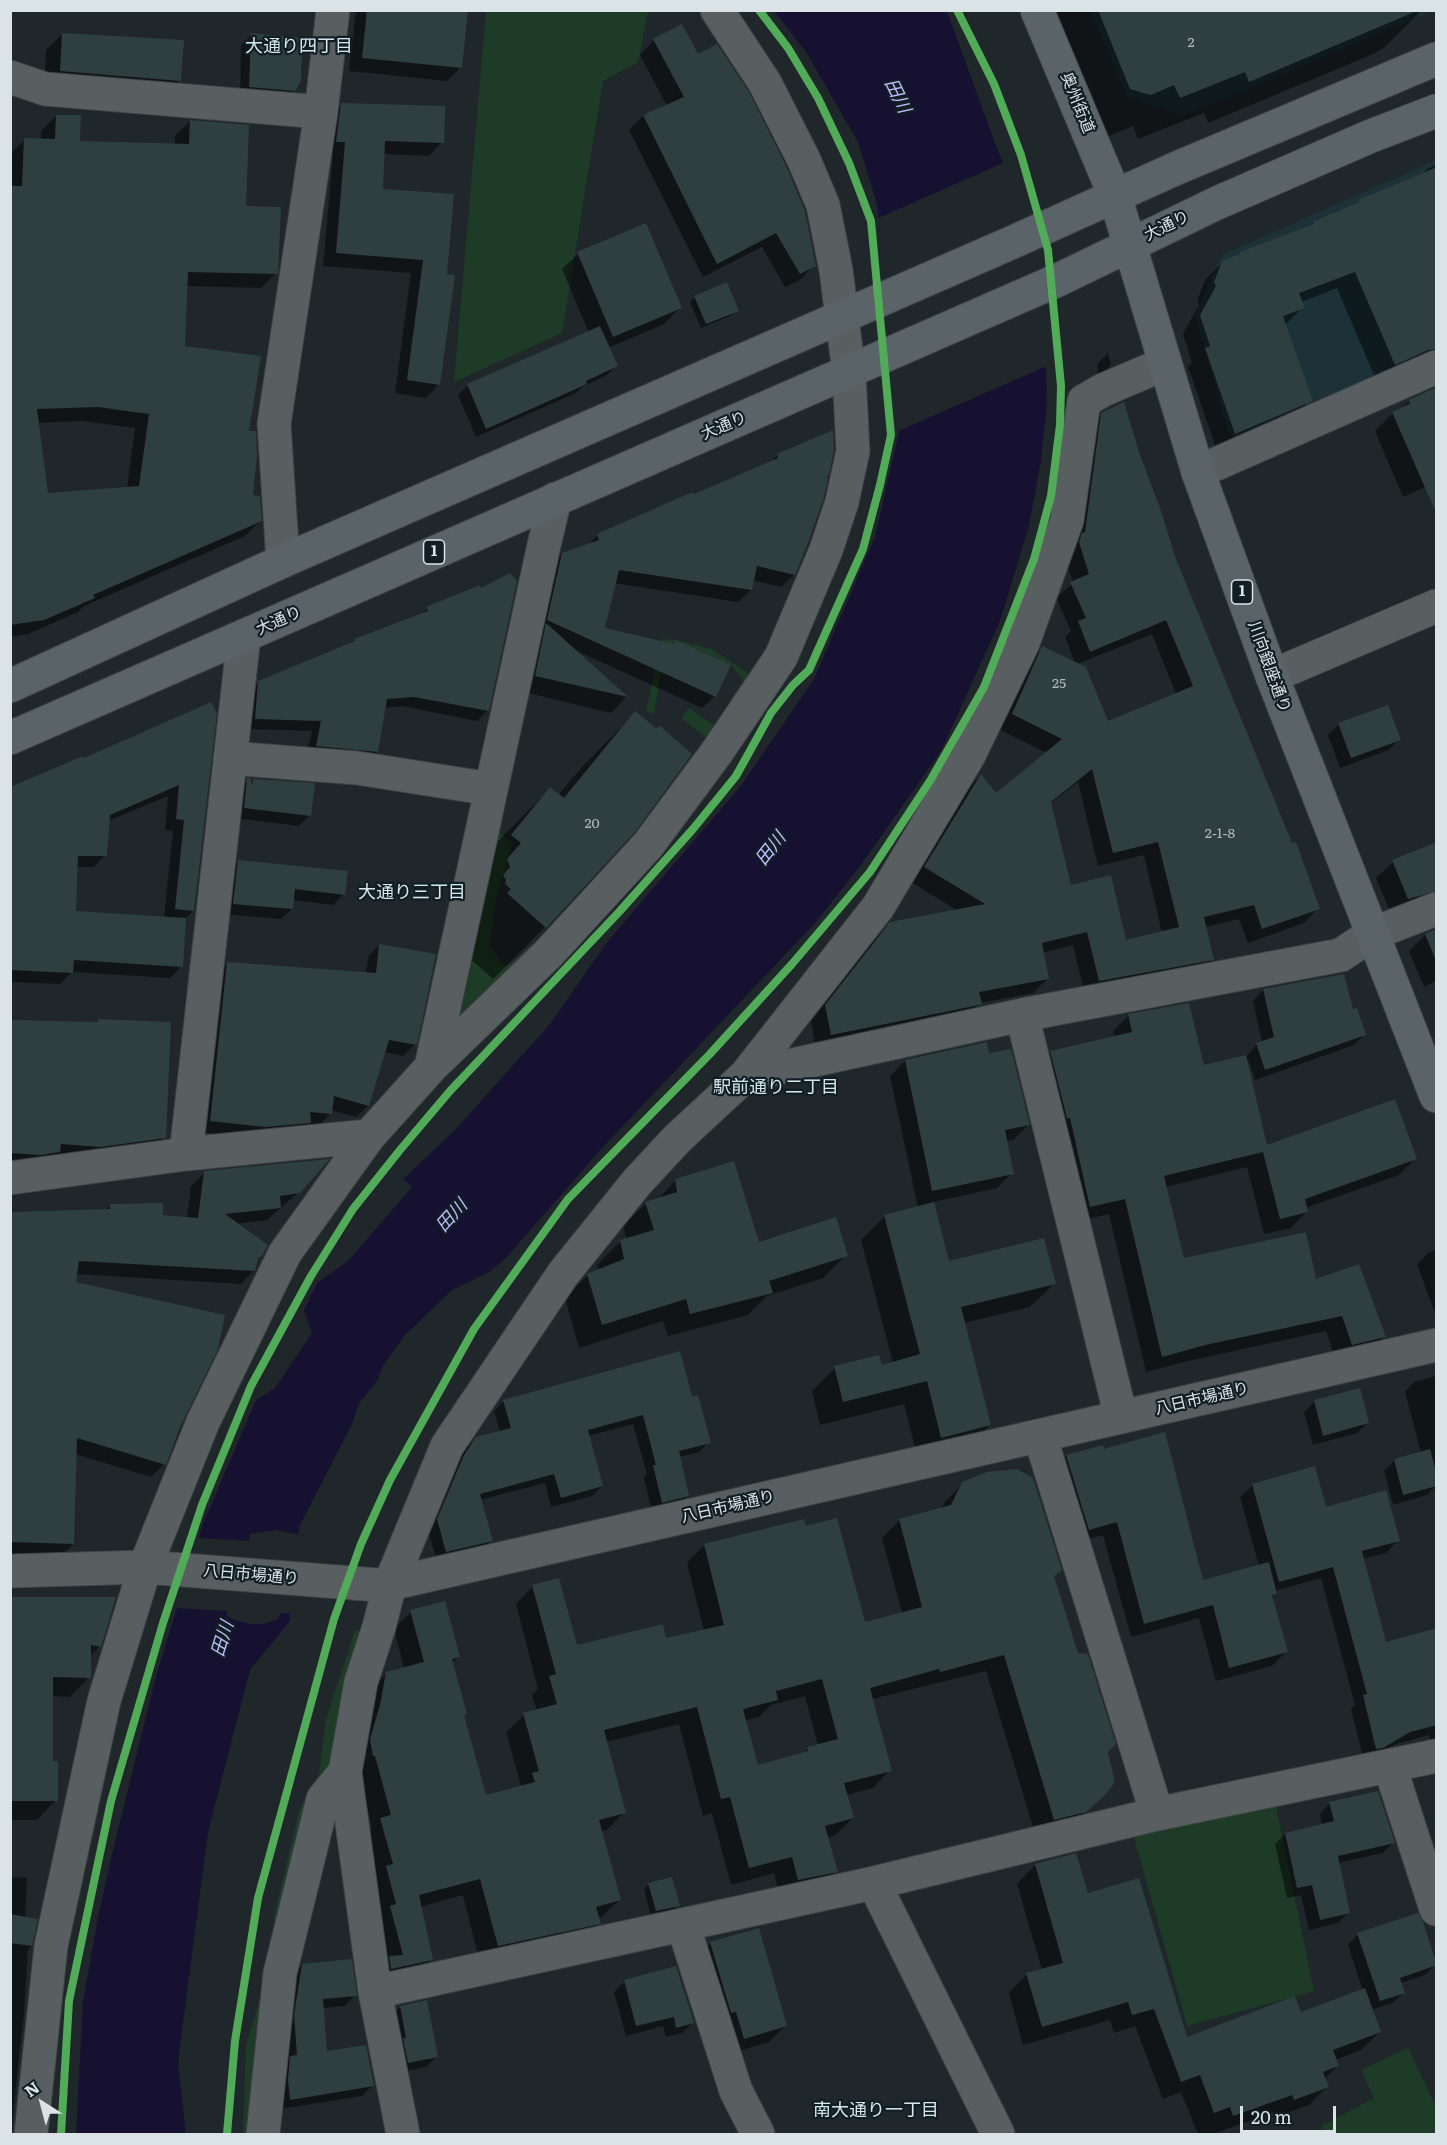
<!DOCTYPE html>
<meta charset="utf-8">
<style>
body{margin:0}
#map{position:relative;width:1447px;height:2145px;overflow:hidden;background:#1f272a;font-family:Literata,serif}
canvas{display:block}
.frame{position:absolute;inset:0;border:12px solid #dae3e6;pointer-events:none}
.north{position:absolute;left:12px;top:2073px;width:60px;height:60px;-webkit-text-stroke:4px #111f24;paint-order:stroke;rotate:324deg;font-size:16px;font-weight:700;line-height:24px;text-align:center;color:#dae3e6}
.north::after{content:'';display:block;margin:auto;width:21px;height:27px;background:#dae3e6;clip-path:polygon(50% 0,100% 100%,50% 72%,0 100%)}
.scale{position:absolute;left:1240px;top:2106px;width:96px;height:27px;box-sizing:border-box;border:3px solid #dae3e6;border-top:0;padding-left:8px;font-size:18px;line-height:21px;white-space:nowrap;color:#dae3e6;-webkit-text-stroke:4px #111f24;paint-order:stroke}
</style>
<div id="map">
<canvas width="1447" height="2145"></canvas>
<div class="frame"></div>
<div class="north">N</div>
<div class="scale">20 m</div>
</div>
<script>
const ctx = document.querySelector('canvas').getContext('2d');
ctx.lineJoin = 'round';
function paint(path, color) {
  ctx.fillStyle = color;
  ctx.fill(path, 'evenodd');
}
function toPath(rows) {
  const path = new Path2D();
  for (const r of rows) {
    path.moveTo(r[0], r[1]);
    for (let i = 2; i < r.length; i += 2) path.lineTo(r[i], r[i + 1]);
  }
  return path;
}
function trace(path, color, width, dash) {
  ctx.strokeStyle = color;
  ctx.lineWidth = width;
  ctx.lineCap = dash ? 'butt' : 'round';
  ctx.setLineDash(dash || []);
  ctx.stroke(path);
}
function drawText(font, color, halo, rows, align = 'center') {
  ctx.font = font + ' Literata,"Noto Sans JP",serif';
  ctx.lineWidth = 4.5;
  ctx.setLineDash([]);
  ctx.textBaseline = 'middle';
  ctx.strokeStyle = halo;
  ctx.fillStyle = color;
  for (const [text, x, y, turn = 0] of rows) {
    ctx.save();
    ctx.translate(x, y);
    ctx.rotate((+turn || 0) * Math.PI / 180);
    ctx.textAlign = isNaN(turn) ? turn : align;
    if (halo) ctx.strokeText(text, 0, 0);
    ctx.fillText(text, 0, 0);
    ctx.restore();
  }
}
const built = toPath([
 [1090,11,1433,11,1184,116,1127,97],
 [1436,160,1436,356,1244,442,1228,432,1195,314,1222,255]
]);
const green = toPath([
 [486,11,648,11,638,62,603,81,562,333,454,382],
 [662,639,676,640,712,649,755,678,695,758,706,738,681,718,689,708,715,726,743,680,731,665,676,640,661,672,654,714,646,711],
 [647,820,638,844,457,1020,499,831,512,844,496,898,490,946,506,967,548,930],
 [355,1630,370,1633,259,2134,243,2134,246,2045,273,1956,274,1917,299,1811,319,1774,326,1719],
 [1275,1802,1314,1991,1187,2026,1133,1834],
 [1408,2048,1436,2107,1436,2134,1323,2134,1322,2126,1374,2098,1361,2070]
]);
const water = toPath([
 [774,11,947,11,995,143,1034,239,1042,271,1047,402,1041,461,1029,526,1000,621,941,751,861,865,816,922,603,1147,505,1259,489,1272,452,1290,405,1335,384,1364,377,1381,360,1402,351,1426,299,1527,289,1622,250,1670,208,1832,178,2061,186,2134,76,2134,83,2002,98,1917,114,1846,157,1673,203,1524,256,1400,275,1388,312,1333,304,1310,317,1283,348,1261,412,1187,403,1179,455,1130,550,1024,608,941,740,787,814,679,875,537,900,428,891,316,877,204,858,142,806,52]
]);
const pier = toPath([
 [1005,162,1037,238,1045,271,1049,365,896,432,888,316,876,219],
 [276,1530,301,1535,293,1614,280,1613,278,1619,264,1624,251,1624,238,1621,227,1616,227,1611,174,1608,196,1538,249,1541,250,1534]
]);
const shadow = toPath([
 [356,10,466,10,461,67,447,81,349,71],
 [1043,10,1422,10,1384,48,1373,54,1208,123,1204,113,1138,139,1133,126,1109,136,1088,130],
 [62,34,179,81,163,97,44,87,46,50],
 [252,34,294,90,283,101,240,97,241,45],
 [654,40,814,265,800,280,785,287,762,247,703,277,629,130,643,116,667,106,640,55],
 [342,105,442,142,429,156,383,154,381,190,452,196,439,384,426,398,395,393,411,273,323,266,333,155,323,154,328,118],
 [56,116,78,142,175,145,175,136,190,121,245,207,276,273,261,288,186,286,183,348,248,432,251,496,260,521,245,536,84,606,78,612,28,634,10,637,10,154,25,140,41,140,41,131],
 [82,421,135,428,127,488,46,495,37,423],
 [1436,165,1436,383,1377,382,1337,288,1301,302,1303,307,1285,325,1311,400,1293,418,1217,451,1188,367,1192,363,1183,334,1199,305,1197,301,1205,280,1223,262,1310,227,1314,223,1355,205,1359,201,1422,175,1427,169],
 [578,254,680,308,664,324,608,348,617,365,607,375,582,387,576,393,476,437,458,395,468,385,589,333,562,269],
 [695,297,737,310,732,315,701,328,690,302],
 [1108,353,1111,365,1097,377,1098,363],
 [1409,401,1432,484,1403,497,1375,431,1393,413,1401,410],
 [1102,414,1175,559,1318,908,1304,923,1248,943,1239,919,1205,927,1212,959,1198,974,1085,995,1073,945,1042,953,1047,979,1033,993,980,1003,965,1018,816,1049,811,1021,875,939,890,924,958,911,911,882,966,790,980,776,996,795,1047,753,998,729,1027,663,1042,648,1075,663,1065,637,1071,631,1056,598,1073,583,1065,558,1087,429],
 [1152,634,1176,694,1107,723,1077,664],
 [1078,782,1098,866,1144,855,1162,933,1125,942,1070,887,1050,804],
 [777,455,825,477,794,575,781,587,752,580,751,590,738,602,614,583,604,630,672,646,676,642,715,696,702,708,575,650,626,697,611,713,520,691,550,567,562,554,588,545,598,535,770,463],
 [427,609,488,710,477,721,402,706,384,708,377,752,366,762,306,756,312,731,245,729,248,693,259,683,351,645,355,640,421,615],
 [210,704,193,911,185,919,182,966,170,978,72,972,60,984,10,982,10,790],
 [168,796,165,830,173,831,164,918,74,913,76,867,94,867,105,855,108,821],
 [635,713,545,927,493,979,456,946,459,888,498,841,550,789,558,795,583,766],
 [1339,724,1399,739,1389,750,1340,768,1328,735],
 [248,780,251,783,254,780,310,815,299,826,234,818,237,790],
 [1436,843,1436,918,1391,914,1376,878,1393,862],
 [238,862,343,895,333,905,293,900,292,909,281,919,223,914,228,872],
 [1436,931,1436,981,1424,987,1409,951,1425,935],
 [379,945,415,1044,403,1056,384,1052,368,1106,356,1117,331,1110,331,1113,319,1125,308,1124,298,1134,253,1138,199,1132,216,975,227,964,366,974,368,957],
 [1343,975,1351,1011,1364,1035,1354,1045,1255,1080,1248,1059,1246,1060,1266,1147,1415,1159,1399,1175,1305,1208,1306,1212,1291,1228,1264,1234,1247,1167,1165,1187,1183,1259,1315,1281,1384,1337,1368,1353,1336,1360,1326,1331,1188,1361,1146,1372,1109,1214,1075,1222,1035,1068,1051,1052,1114,1037,1113,1031,1128,1016,1203,1067,1247,1056,1257,1044,1262,1042,1253,1001,1263,990],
 [99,1020,165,1137,154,1148,88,1157,56,1154,48,1162,10,1165,10,1022,96,1023],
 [988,1055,1028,1125,1013,1140,1006,1141,1012,1173,997,1188,933,1202,948,1263,1054,1284,1030,1307,964,1323,990,1425,966,1448,918,1460,904,1404,820,1425,812,1391,835,1368,881,1367,893,1363,861,1240,885,1216,918,1208,890,1076,905,1061],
 [204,1173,299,1192,267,1220,235,1224,261,1256,256,1261,254,1270,241,1284,75,1274,74,1283,179,1426,164,1464,151,1477,75,1454,73,1544,60,1557,10,1555,10,1213,106,1210,110,1206,161,1216,187,1218,191,1186],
 [676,1180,758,1244,846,1255,823,1278,767,1296,748,1315,668,1336,663,1321,579,1348,565,1298,588,1275,599,1271,597,1265,620,1242,627,1240,623,1226,646,1203,657,1200],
 [1436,1250,1436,1316,1417,1264,1428,1253],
 [1436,1376,1436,1486,1427,1495,1393,1505,1384,1471,1395,1460,1421,1453,1405,1392,1414,1382],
 [691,1398,709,1442,699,1452,679,1457,688,1496,678,1506,652,1512,644,1477,647,1474,633,1424,588,1436,602,1486,592,1496,551,1507,545,1483,480,1500,491,1541,481,1551,437,1561,428,1530,454,1467,466,1449,476,1438,500,1432,494,1411,504,1401],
 [1315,1401,1367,1423,1357,1433,1313,1445,1304,1412],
 [1102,1447,1202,1582,1259,1566,1240,1497,1253,1485,1325,1509,1398,1540,1386,1553,1362,1559,1385,1644,1436,1629,1436,1751,1433,1752,1429,1735,1396,1744,1364,1761,1351,1709,1355,1705,1321,1578,1275,1591,1276,1593,1271,1598,1286,1652,1272,1666,1216,1681,1199,1618,1131,1637,1103,1535,1075,1543,1053,1470,1066,1456],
 [963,1483,1053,1577,1106,1752,1104,1794,1067,1829,1036,1837,986,1671,872,1699,890,1770,873,1788,846,1795,853,1818,835,1835,827,1838,836,1871,818,1889,780,1897,774,1873,731,1885,712,1813,703,1816,679,1724,606,1742,624,1812,607,1830,601,1831,619,1900,602,1917,598,1918,599,1923,581,1941,480,1963,463,1895,420,1907,431,1960,413,1977,374,1986,363,1837,372,1828,357,1772,369,1691,387,1673,404,1668,394,1629,411,1612,459,1657,452,1663,462,1716,485,1797,521,1786,506,1732,524,1715,537,1711,532,1695,538,1689,516,1604,533,1586,576,1647,665,1640,704,1631,687,1563,704,1545,803,1520,805,1528,863,1623,902,1613,882,1538,900,1520,942,1508,945,1502],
 [805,1696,818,1746,808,1748,803,1754,757,1766,744,1721,759,1717,771,1705],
 [10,1599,100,1646,89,1657,89,1677,70,1697,52,1696,51,1763,56,1800,37,1820,10,1820],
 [1330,1803,1393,1842,1383,1853,1338,1863,1349,1912,1338,1923,1309,1930,1301,1895,1287,1898,1275,1844,1285,1834,1322,1825,1320,1814],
 [1035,1865,1087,1895,1186,2039,1300,2014,1363,1991,1348,1945,1358,1934,1435,1965,1425,1975,1401,1983,1404,1992,1393,2003,1371,2010,1380,2032,1361,2050,1335,2060,1338,2066,1324,2079,1327,2087,1309,2105,1275,2117,1273,2112,1213,2134,1198,2134,1181,2092,1163,2099,1135,2026,1114,2033,1110,2020,1023,2045,1009,1993,1027,1974,1042,1970,1017,1884],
 [10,1877,27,1878,25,1919,31,1946,28,1949,24,2012,11,2134],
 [649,1884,678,1906,673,1911,651,1916,644,1889],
 [758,1930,785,2026,769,2042,728,2054,694,1960,710,1944],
 [302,1965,355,1995,345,2006,322,2008,325,2053,373,2085,362,2096,280,2109,291,1976],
 [625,1981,693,2022,682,2033,666,2037,663,2026,626,2036,614,1992],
 [400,2007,437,2056,426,2067,398,2073,390,2018]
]);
const building = toPath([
 [367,10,468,10,462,68,362,58],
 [1098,10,1419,10,1249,82,1245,72,1180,98,1174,85,1151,95,1130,89],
 [682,24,698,54,717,44,749,92,787,168,805,211,816,266,800,274,776,233,717,264,643,115,684,97,653,39],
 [62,33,184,40,181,81,60,71],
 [251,33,302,38,301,81,295,91,249,87],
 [341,103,445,106,444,143,385,141,383,189,454,194,447,274,455,275,440,385,407,380,423,260,336,253,345,142,336,142],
 [56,115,81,115,80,141,189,144,190,120,249,125,246,206,281,207,278,274,188,272,185,346,261,356,249,431,256,431,257,456,253,495,260,496,262,521,93,595,95,598,44,620,10,625,10,186,22,186,24,138,55,139],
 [98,407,149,414,139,486,48,493,37,409],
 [1437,167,1437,349,1428,350,1395,365,1355,272,1299,293,1305,308,1283,316,1313,401,1235,434,1205,348,1210,346,1200,315,1216,286,1214,282,1222,261,1240,254,1240,252,1314,224,1313,222,1359,202,1358,200],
 [646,223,682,308,613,337,577,252],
 [727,282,739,311,706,324,694,296],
 [600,326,618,366,586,381,587,384,486,429,467,384],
 [1437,387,1437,515,1392,412,1410,404,1409,400],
 [1124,402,1140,455,1160,508,1176,559,1292,843,1296,842,1320,909,1262,929,1254,905,1204,917,1214,960,1099,981,1087,932,1042,943,1049,979,979,992,982,1004,979,1005,831,1035,825,1005,890,922,985,904,924,867,981,774,996,793,1062,739,1012,714,1042,646,1086,667,1108,721,1193,686,1166,620,1090,652,1078,621,1086,618,1070,582,1089,574,1079,542,1082,533,1085,532,1101,413],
 [1092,769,1113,853,1158,842,1179,927,1126,940,1111,875,1071,885,1051,802],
 [833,430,834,449,829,475,826,476,828,479,824,497,808,543,795,575,757,566,752,590,619,570,605,628,674,644,676,640,731,665,716,697,547,620,562,553,599,540,597,534,674,500,693,492,694,494,778,458,777,454],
 [510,573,517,581,489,711,414,697,387,699,378,752,316,746,321,721,255,719,258,681,355,641,354,639,428,611,426,607,480,585,481,588],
 [546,623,628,697,535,676],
 [211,702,217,713,194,911,175,909,184,820,176,819,179,785,110,815,107,856,78,856,76,911,186,918,183,967,74,960,73,973,10,970,10,787,83,756,84,758],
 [1388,705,1401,740,1351,758,1338,723],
 [635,711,656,728,660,726,692,754,634,833,546,928,507,893,511,889,505,884,506,880,503,875,510,867,507,859,521,843,511,835,550,787,564,798],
 [247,778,250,778,253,785,253,779,315,783,311,816,244,808],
 [1437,842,1437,891,1408,899,1392,860],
 [238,860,348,871,345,895,295,889,293,909,233,904],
 [1437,929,1437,961,1436,961,1425,934],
 [379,944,436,954,417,1045,389,1040,369,1106,334,1096,332,1114,310,1112,311,1123,265,1127,210,1121,227,962,376,973],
 [1344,974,1353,1009,1357,1008,1366,1035,1265,1070,1256,1043,1274,1037,1263,989],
 [1189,1003,1204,1065,1246,1055,1267,1145,1395,1099,1417,1159,1305,1199,1308,1212,1280,1219,1263,1152,1164,1176,1184,1258,1306,1232,1316,1279,1359,1264,1386,1337,1352,1345,1342,1316,1205,1345,1162,1357,1125,1199,1090,1207,1070,1118,1067,1118,1050,1051,1132,1032,1128,1014],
 [98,1019,171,1022,166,1138,100,1147,61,1144,60,1152,41,1155,10,1153,10,1020,98,1022],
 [987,1042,989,1053,1011,1049,1030,1125,1005,1130,1014,1174,932,1191,905,1060],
 [330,1159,300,1193,280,1196,281,1208,225,1214,268,1245,262,1256,258,1258,255,1271,79,1261,76,1282,225,1315,218,1349,180,1427,166,1465,77,1438,74,1544,10,1542,10,1212,110,1209,110,1204,163,1203,163,1215,198,1218,204,1171],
 [734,1161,759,1242,836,1217,848,1256,769,1281,773,1293,690,1314,686,1299,602,1325,587,1274,624,1259,620,1240,654,1230,645,1202,677,1192,675,1179],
 [934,1202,949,1261,1044,1238,1056,1284,961,1307,991,1425,941,1438,927,1381,843,1402,834,1366,879,1355,882,1365,920,1354,884,1215],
 [680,1351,692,1396,698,1395,711,1443,679,1451,689,1496,662,1503,653,1465,656,1465,643,1415,588,1430,603,1486,561,1498,554,1474,480,1494,493,1541,446,1552,437,1519,464,1455,476,1437,511,1428,503,1400],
 [1360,1388,1369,1423,1323,1436,1314,1400],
 [1165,1432,1203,1580,1269,1562,1277,1594,1272,1595,1288,1652,1229,1668,1213,1605,1144,1624,1117,1522,1089,1530,1066,1455,1103,1445,1104,1449],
 [1430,1449,1437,1475,1437,1486,1403,1495,1394,1459],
 [1315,1466,1326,1507,1386,1490,1400,1541,1362,1551,1386,1642,1437,1628,1437,1725,1410,1732,1383,1748,1376,1749,1363,1695,1367,1694,1333,1567,1279,1582,1252,1484],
 [1017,1469,1033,1478,1062,1570,1054,1576,1078,1653,1088,1654,1116,1744,1108,1752,1115,1782,1105,1795,1086,1812,1054,1820,1004,1655,940,1672,939,1669,870,1688,892,1771,844,1783,854,1818,825,1826,838,1872,798,1880,792,1857,749,1868,730,1797,721,1799,697,1707,604,1730,626,1813,599,1820,621,1900,596,1907,601,1924,498,1946,480,1879,419,1895,433,1960,391,1969,389,1956,403,1955,390,1906,396,1904,386,1866,393,1864,380,1818,391,1815,375,1756,373,1756,370,1739,380,1705,386,1672,424,1662,410,1610,445,1601,460,1657,452,1659,467,1714,464,1715,486,1795,535,1782,532,1773,539,1771,523,1713,557,1704,549,1676,556,1674,532,1585,559,1578,577,1645,663,1624,666,1638,724,1625,704,1544,804,1519,806,1526,837,1518,865,1622,922,1607,899,1519,951,1505,962,1482,987,1472],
 [822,1679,838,1739,807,1747,808,1751,758,1765,743,1709,778,1700,776,1691],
 [10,1597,116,1597,101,1647,91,1645,91,1678,53,1677,53,1761,58,1761,58,1801,10,1801],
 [1378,1791,1395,1843,1338,1856,1350,1913,1320,1920,1312,1885,1297,1888,1285,1833,1334,1821,1329,1802],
 [1076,1853,1088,1893,1139,1878,1187,2037,1295,1996,1301,2012,1365,1988,1381,2032,1333,2050,1339,2066,1323,2072,1329,2087,1294,2100,1292,2095,1233,2116,1230,2107,1214,2113,1200,2075,1181,2082,1154,2009,1132,2015,1128,2002,1042,2027,1026,1973,1063,1963,1035,1864],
 [672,1877,680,1906,656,1911,648,1883],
 [1418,1913,1423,1922,1437,1965,1400,1978,1405,1993,1380,2001,1357,1933],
 [10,1914,38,1919,32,1946,10,1943],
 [759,1928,787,2026,744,2039,736,2012,731,2013,710,1942],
 [352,1959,357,1996,323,1999,327,2051,366,2045,374,2086,290,2100,288,2080,290,2056,297,2055,294,2015,302,1964],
 [676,1966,694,2023,676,2028,674,2017,636,2026,624,1980],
 [427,2000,438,2057,408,2063,403,2038,406,2038,400,2006]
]);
const minor = toPath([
 [10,77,45,89,321,112],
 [1198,472,1436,367],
 [283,561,274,424,321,112,333,10],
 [1272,676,1436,606],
 [230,758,357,768,491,789],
 [1022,1015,1121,1417],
 [431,1067,544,545,555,499],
 [746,1075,1022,1015,1341,955,1372,934,1436,909],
 [186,1154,244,636],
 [10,1178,186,1154,369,1136],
 [1040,1436,1157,1814],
 [10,1571,145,1567,378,1585,390,1584,1436,1345],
 [1390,1767,1436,1909],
 [874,1883,998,2134],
 [683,1925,736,2091,758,2134],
 [375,1992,874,1883,1157,1814,1436,1756],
 [31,2134,51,1946,104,1701,145,1567,203,1422,285,1253,369,1136,431,1067,548,954,648,845,717,752,781,657,826,550,842,502,853,451,849,373,836,270,823,205,804,160,765,83,717,10],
 [263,2134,280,1973,323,1799,345,1772],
 [403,2134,375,1992,345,1772,361,1682,379,1627,390,1584,447,1446,563,1274,637,1182,678,1138,746,1075,878,907,969,755,1023,643,1067,520,1084,401,1103,390,1164,364]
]);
const major = toPath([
 [1037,10,1115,196,1198,472,1272,676,1436,1096],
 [10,686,283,561,1013,242,1177,168,1436,59],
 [10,738,1058,280,1217,203,1371,136,1436,111]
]);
const cycleway = toPath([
 [61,2134,69,2001,111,1801,163,1623,202,1505,251,1386,311,1276,353,1209,400,1150,450,1091,619,912,693,829,736,776,771,713,793,685,809,670,863,549,880,485,891,435,871,221,849,163,818,98,788,48,759,10],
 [227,2134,235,2041,258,1898,334,1619,361,1544,390,1480,474,1329,568,1199,709,1055,792,964,870,872,930,781,984,687,1034,559,1051,496,1060,425,1061,386,1048,250,1021,155,994,84,957,10]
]);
const numberNames = [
 ["2",1191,43],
 ["25",1059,684],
 ["20",592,824],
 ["2-1-8",1220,834]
];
const shields = [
 [434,552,21],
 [1242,592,21]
];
const shieldNames = [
 ["1",434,552],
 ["1",1242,592]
];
const streetNames = [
 ["奥州街道",1077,103,68],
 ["大通り",1167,226,-26],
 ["大通り",724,426,-23],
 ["大通り",279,621,-24],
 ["川向銀座通り",1269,667,70],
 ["八日市場通り",1202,1399,-13],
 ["八日市場通り",728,1507,-13],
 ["八日市場通り",251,1575,5]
];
const neighbourhoodNames = [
 ["大通り四丁目",299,47],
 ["大通り三丁目",412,893],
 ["駅前通り二丁目",776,1088],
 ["南大通り一丁目",876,2111]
];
const waterNames = [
 ["田川",897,96,64],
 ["田川",771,849,-52],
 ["田川",452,1216,-48],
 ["田川",223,1639,-73]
];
paint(built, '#1c3138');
paint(green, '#1e3b27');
paint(water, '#161130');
paint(pier, '#1f272a');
paint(shadow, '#0007');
paint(building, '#2f3f3f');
trace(minor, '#3c4244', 35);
trace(major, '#3c4244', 35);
trace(minor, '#595f61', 33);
trace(major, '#5a6368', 33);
trace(cycleway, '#51ab58', 8);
drawText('14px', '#afbabc', null, numberNames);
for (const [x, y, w] of shields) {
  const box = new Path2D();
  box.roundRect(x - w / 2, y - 12, w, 24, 4.5);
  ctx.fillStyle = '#111f24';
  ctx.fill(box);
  trace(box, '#dae3e6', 1.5);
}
drawText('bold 15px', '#dae3e6', null, shieldNames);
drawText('16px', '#dae3e6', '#111f24', streetNames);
drawText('18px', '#d5e7ed', '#111f24', neighbourhoodNames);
drawText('italic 18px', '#c0baff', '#111f24', waterNames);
</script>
